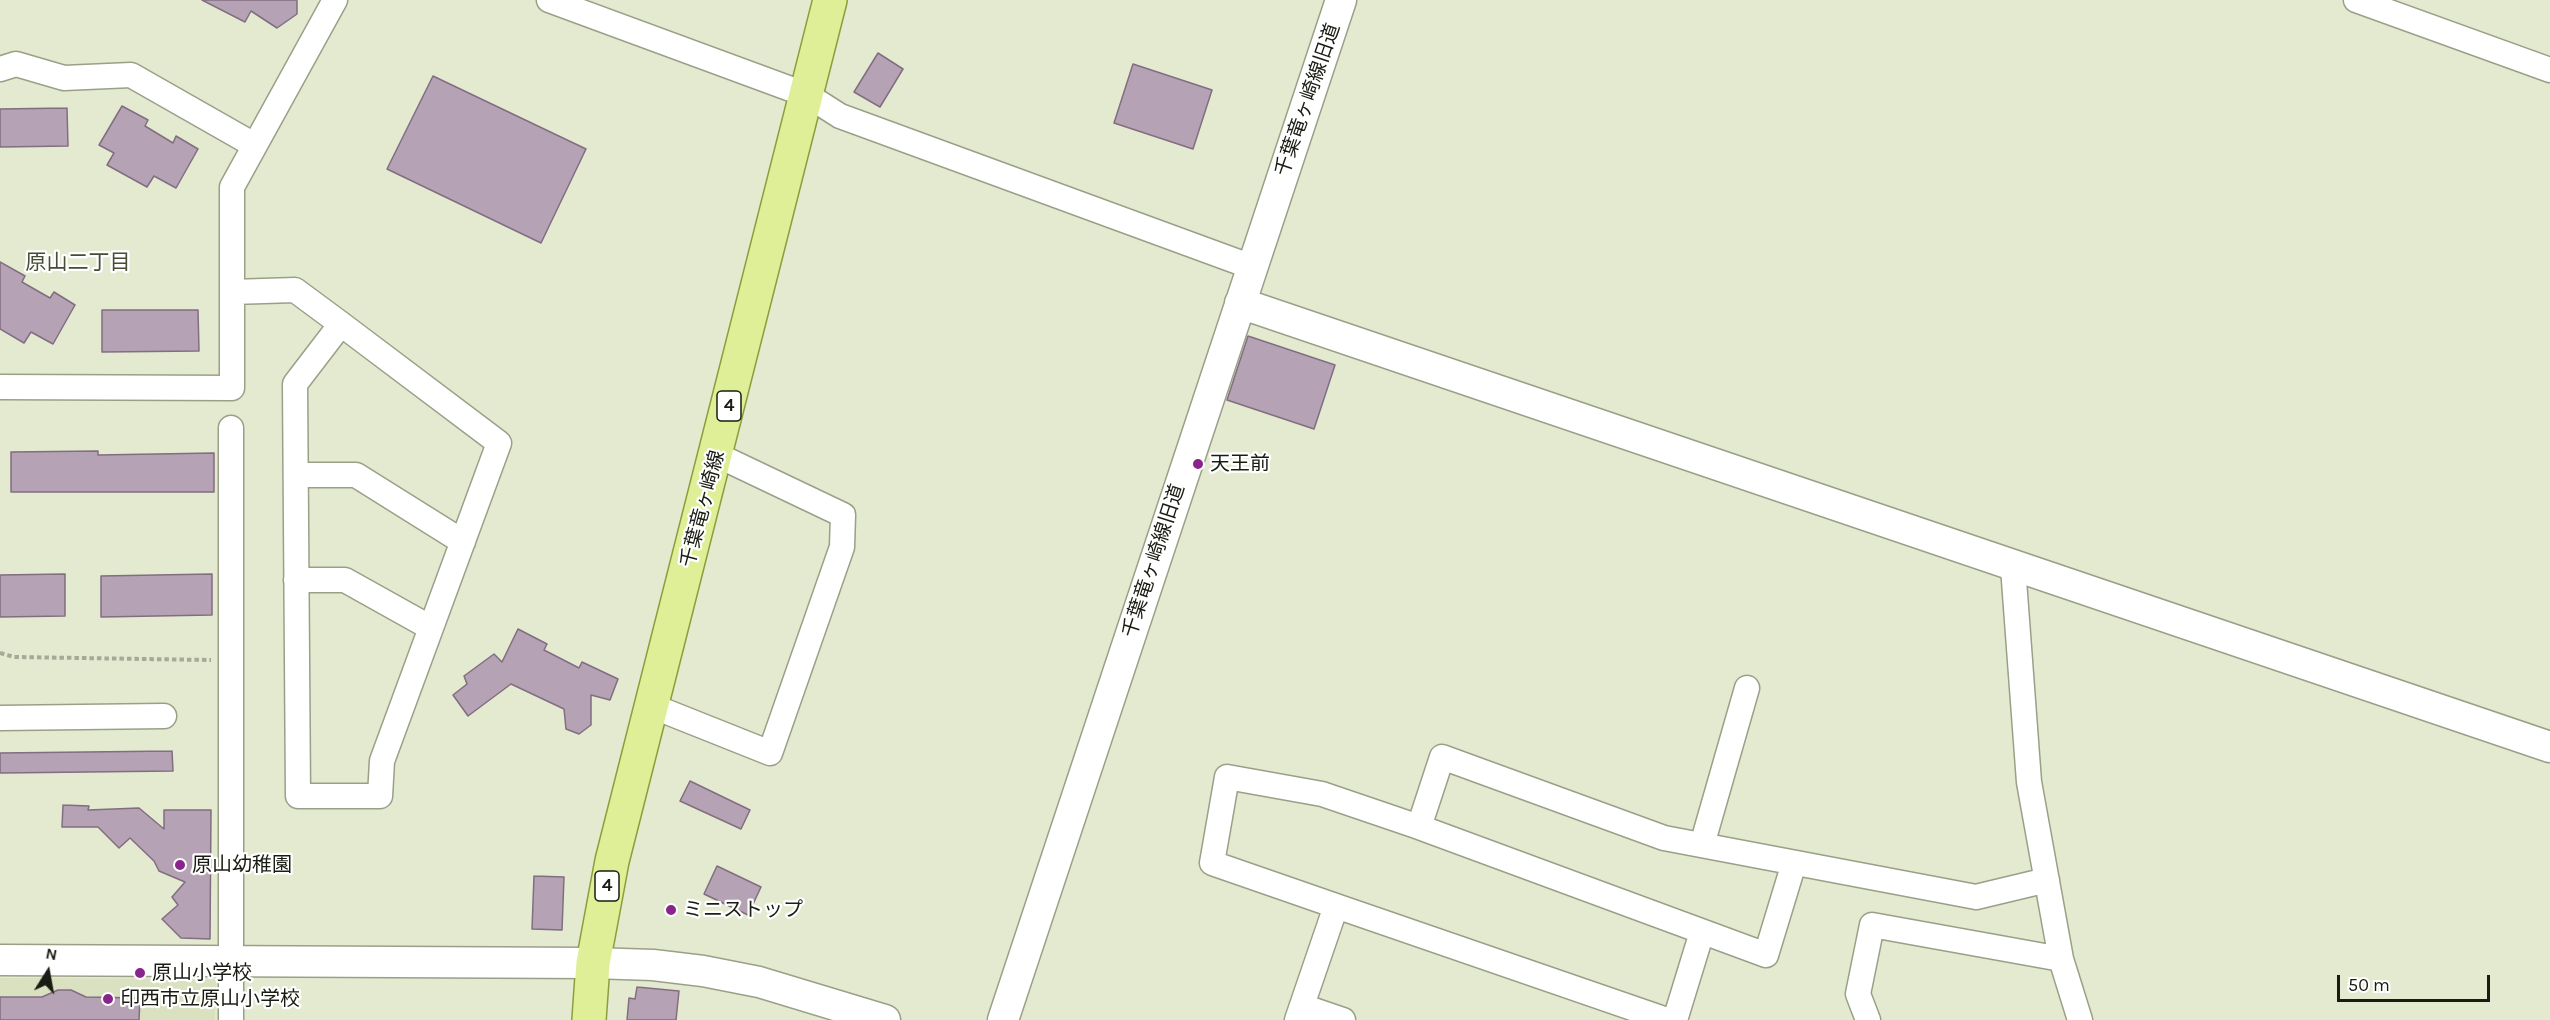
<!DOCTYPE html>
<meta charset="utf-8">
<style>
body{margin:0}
#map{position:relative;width:2550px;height:1020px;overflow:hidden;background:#e3ead0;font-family:Karla,sans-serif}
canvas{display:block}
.north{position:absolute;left:18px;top:942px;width:60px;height:60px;-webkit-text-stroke:4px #fff;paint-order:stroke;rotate:11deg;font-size:16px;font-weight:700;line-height:24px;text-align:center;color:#191c12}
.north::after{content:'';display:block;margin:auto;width:21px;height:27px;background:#191c12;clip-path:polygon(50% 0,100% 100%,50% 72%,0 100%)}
.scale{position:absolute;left:2337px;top:975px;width:153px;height:27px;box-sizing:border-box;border:3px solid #191c12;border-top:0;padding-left:8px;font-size:18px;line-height:21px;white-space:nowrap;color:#191c12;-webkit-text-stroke:4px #fff;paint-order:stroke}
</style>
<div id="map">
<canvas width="2550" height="1020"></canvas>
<div class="north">N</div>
<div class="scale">50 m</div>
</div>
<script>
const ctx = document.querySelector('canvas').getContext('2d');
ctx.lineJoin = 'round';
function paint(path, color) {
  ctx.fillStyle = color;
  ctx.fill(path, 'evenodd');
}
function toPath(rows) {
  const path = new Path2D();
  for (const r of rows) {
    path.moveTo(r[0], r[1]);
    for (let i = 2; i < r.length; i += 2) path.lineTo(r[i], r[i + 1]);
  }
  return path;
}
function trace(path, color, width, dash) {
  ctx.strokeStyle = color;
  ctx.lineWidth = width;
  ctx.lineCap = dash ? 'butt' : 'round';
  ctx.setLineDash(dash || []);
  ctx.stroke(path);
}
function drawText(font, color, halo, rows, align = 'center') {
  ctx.font = font + ' Karla,"Noto Sans JP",sans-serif';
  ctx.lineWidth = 4.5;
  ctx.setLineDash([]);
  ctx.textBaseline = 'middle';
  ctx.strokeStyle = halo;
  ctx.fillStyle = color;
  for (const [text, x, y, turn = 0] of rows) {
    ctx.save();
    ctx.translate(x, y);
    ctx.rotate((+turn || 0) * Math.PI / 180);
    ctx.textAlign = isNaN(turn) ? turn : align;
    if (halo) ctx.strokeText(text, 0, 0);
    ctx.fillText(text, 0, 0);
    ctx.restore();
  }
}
const built = toPath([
 [0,978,216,979,215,1020,0,1020]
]);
const building = toPath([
 [202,0,297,0,297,14,277,28,251,11,245,22,202,0],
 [878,53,903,69,880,107,854,92,878,53],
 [1133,64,1212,90,1193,149,1114,123,1133,64],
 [433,76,586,149,541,243,387,169,433,76],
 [122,106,148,120,145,126,173,143,176,136,198,149,176,188,154,176,147,187,107,165,114,153,99,145,122,106],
 [67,108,68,146,0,147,0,109,67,108],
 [0,262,25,276,22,282,50,298,54,292,75,305,53,344,31,332,24,343,0,329,0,262],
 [102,310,198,310,199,351,102,352,102,310],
 [1248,336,1335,365,1314,429,1227,400,1248,336],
 [98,451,98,455,214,453,214,492,11,492,11,452,98,451],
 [65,574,65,616,0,617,0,575,65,574],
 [212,574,212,615,101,617,101,576,212,574],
 [518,629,547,644,544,650,579,668,582,662,618,679,610,700,591,695,591,725,579,734,566,729,564,709,511,684,468,716,453,695,467,684,464,676,494,654,502,662,518,629],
 [172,751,173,771,0,773,0,753,172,751],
 [690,781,750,810,741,829,680,801,690,781],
 [63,805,89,806,88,810,139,808,164,829,164,810,211,810,210,939,181,938,162,919,178,905,172,897,185,882,159,871,154,861,130,838,119,848,98,827,62,827,63,805],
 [717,866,761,887,748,915,704,894,717,866],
 [534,876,564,877,562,930,532,929,534,876],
 [637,987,679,991,676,1020,627,1020,629,998,635,999,637,987],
 [58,990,71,990,86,997,140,998,139,1020,0,1020,0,997,42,997,58,990]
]);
const path = toPath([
 [0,653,14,657,211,660]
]);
const minor = toPath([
 [549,0,807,95,840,116,1252,267],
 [2356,0,2550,70],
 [0,69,16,64,64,78,131,75,254,145],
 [232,292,295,290,341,324,499,443,382,761,380,796,298,796,295,384,341,324],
 [0,387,232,388,232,187,335,0],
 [296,475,356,475,463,542],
 [2013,567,2029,782,2061,959,2080,1020],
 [296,580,345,580,431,628],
 [652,706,770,753,842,547,843,515,717,455],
 [0,718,164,716],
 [1702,845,1747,688],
 [1794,863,1766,955,1419,827,1442,757,1664,838,1976,897,2047,880],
 [1336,906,1212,863,1227,777,1322,794,1419,827],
 [1302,1006,1343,1020],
 [231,1020,231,428],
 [1297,1020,1336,906,1667,1020],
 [1675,1020,1702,932],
 [1868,1020,1858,994,1872,925,2061,959]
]);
const tertiary = toPath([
 [1240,303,2550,747],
 [0,960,593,963,653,965,703,971,759,982,885,1020],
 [1003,1020,1341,0]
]);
const primary = toPath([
 [589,1020,593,963,612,861,830,0]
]);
const markers = [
 [1198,464,6,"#88248c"],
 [180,865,6,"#88248c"],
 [671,910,6,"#88248c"],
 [140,973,6,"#88248c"],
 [108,999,6,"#88248c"]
];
const shields = [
 [729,406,24],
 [607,886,24]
];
const shieldNames = [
 ["4",729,406],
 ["4",607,886]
];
const streetNames = [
 ["千葉竜ヶ崎線旧道",1308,100,-71],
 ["千葉竜ヶ崎線",703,509,-75],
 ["千葉竜ヶ崎線旧道",1154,561,-72]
];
const poiNames = [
 ["天王前",1210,464],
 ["原山幼稚園",192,865],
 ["ミニストップ",683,910],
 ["原山小学校",152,973],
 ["印西市立原山小学校",120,999]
];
const neighbourhoodNames = [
 ["原山二丁目",78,263]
];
paint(built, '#d9e1c0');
paint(building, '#b5a2b5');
trace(building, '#816e81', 1.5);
trace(minor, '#9aa088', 27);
trace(tertiary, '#9aa088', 33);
trace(primary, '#8b9e3b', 36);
trace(path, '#a5aa95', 4, [4.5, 3]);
trace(minor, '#fff', 24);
trace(tertiary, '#fff', 30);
trace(primary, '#deef97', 33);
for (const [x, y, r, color] of markers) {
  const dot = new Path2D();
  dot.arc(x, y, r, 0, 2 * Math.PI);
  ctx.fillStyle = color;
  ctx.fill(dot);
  trace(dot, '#fff', 2);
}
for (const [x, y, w] of shields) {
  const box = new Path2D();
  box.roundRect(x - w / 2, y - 15, w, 30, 4.5);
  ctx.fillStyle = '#fff';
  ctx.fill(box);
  trace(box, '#191c12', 1.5);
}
drawText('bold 18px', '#191c12', null, shieldNames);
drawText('20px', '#191c12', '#fff', streetNames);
drawText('20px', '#191c12', '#fff', poiNames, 'left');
drawText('21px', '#474c36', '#fff', neighbourhoodNames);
</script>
